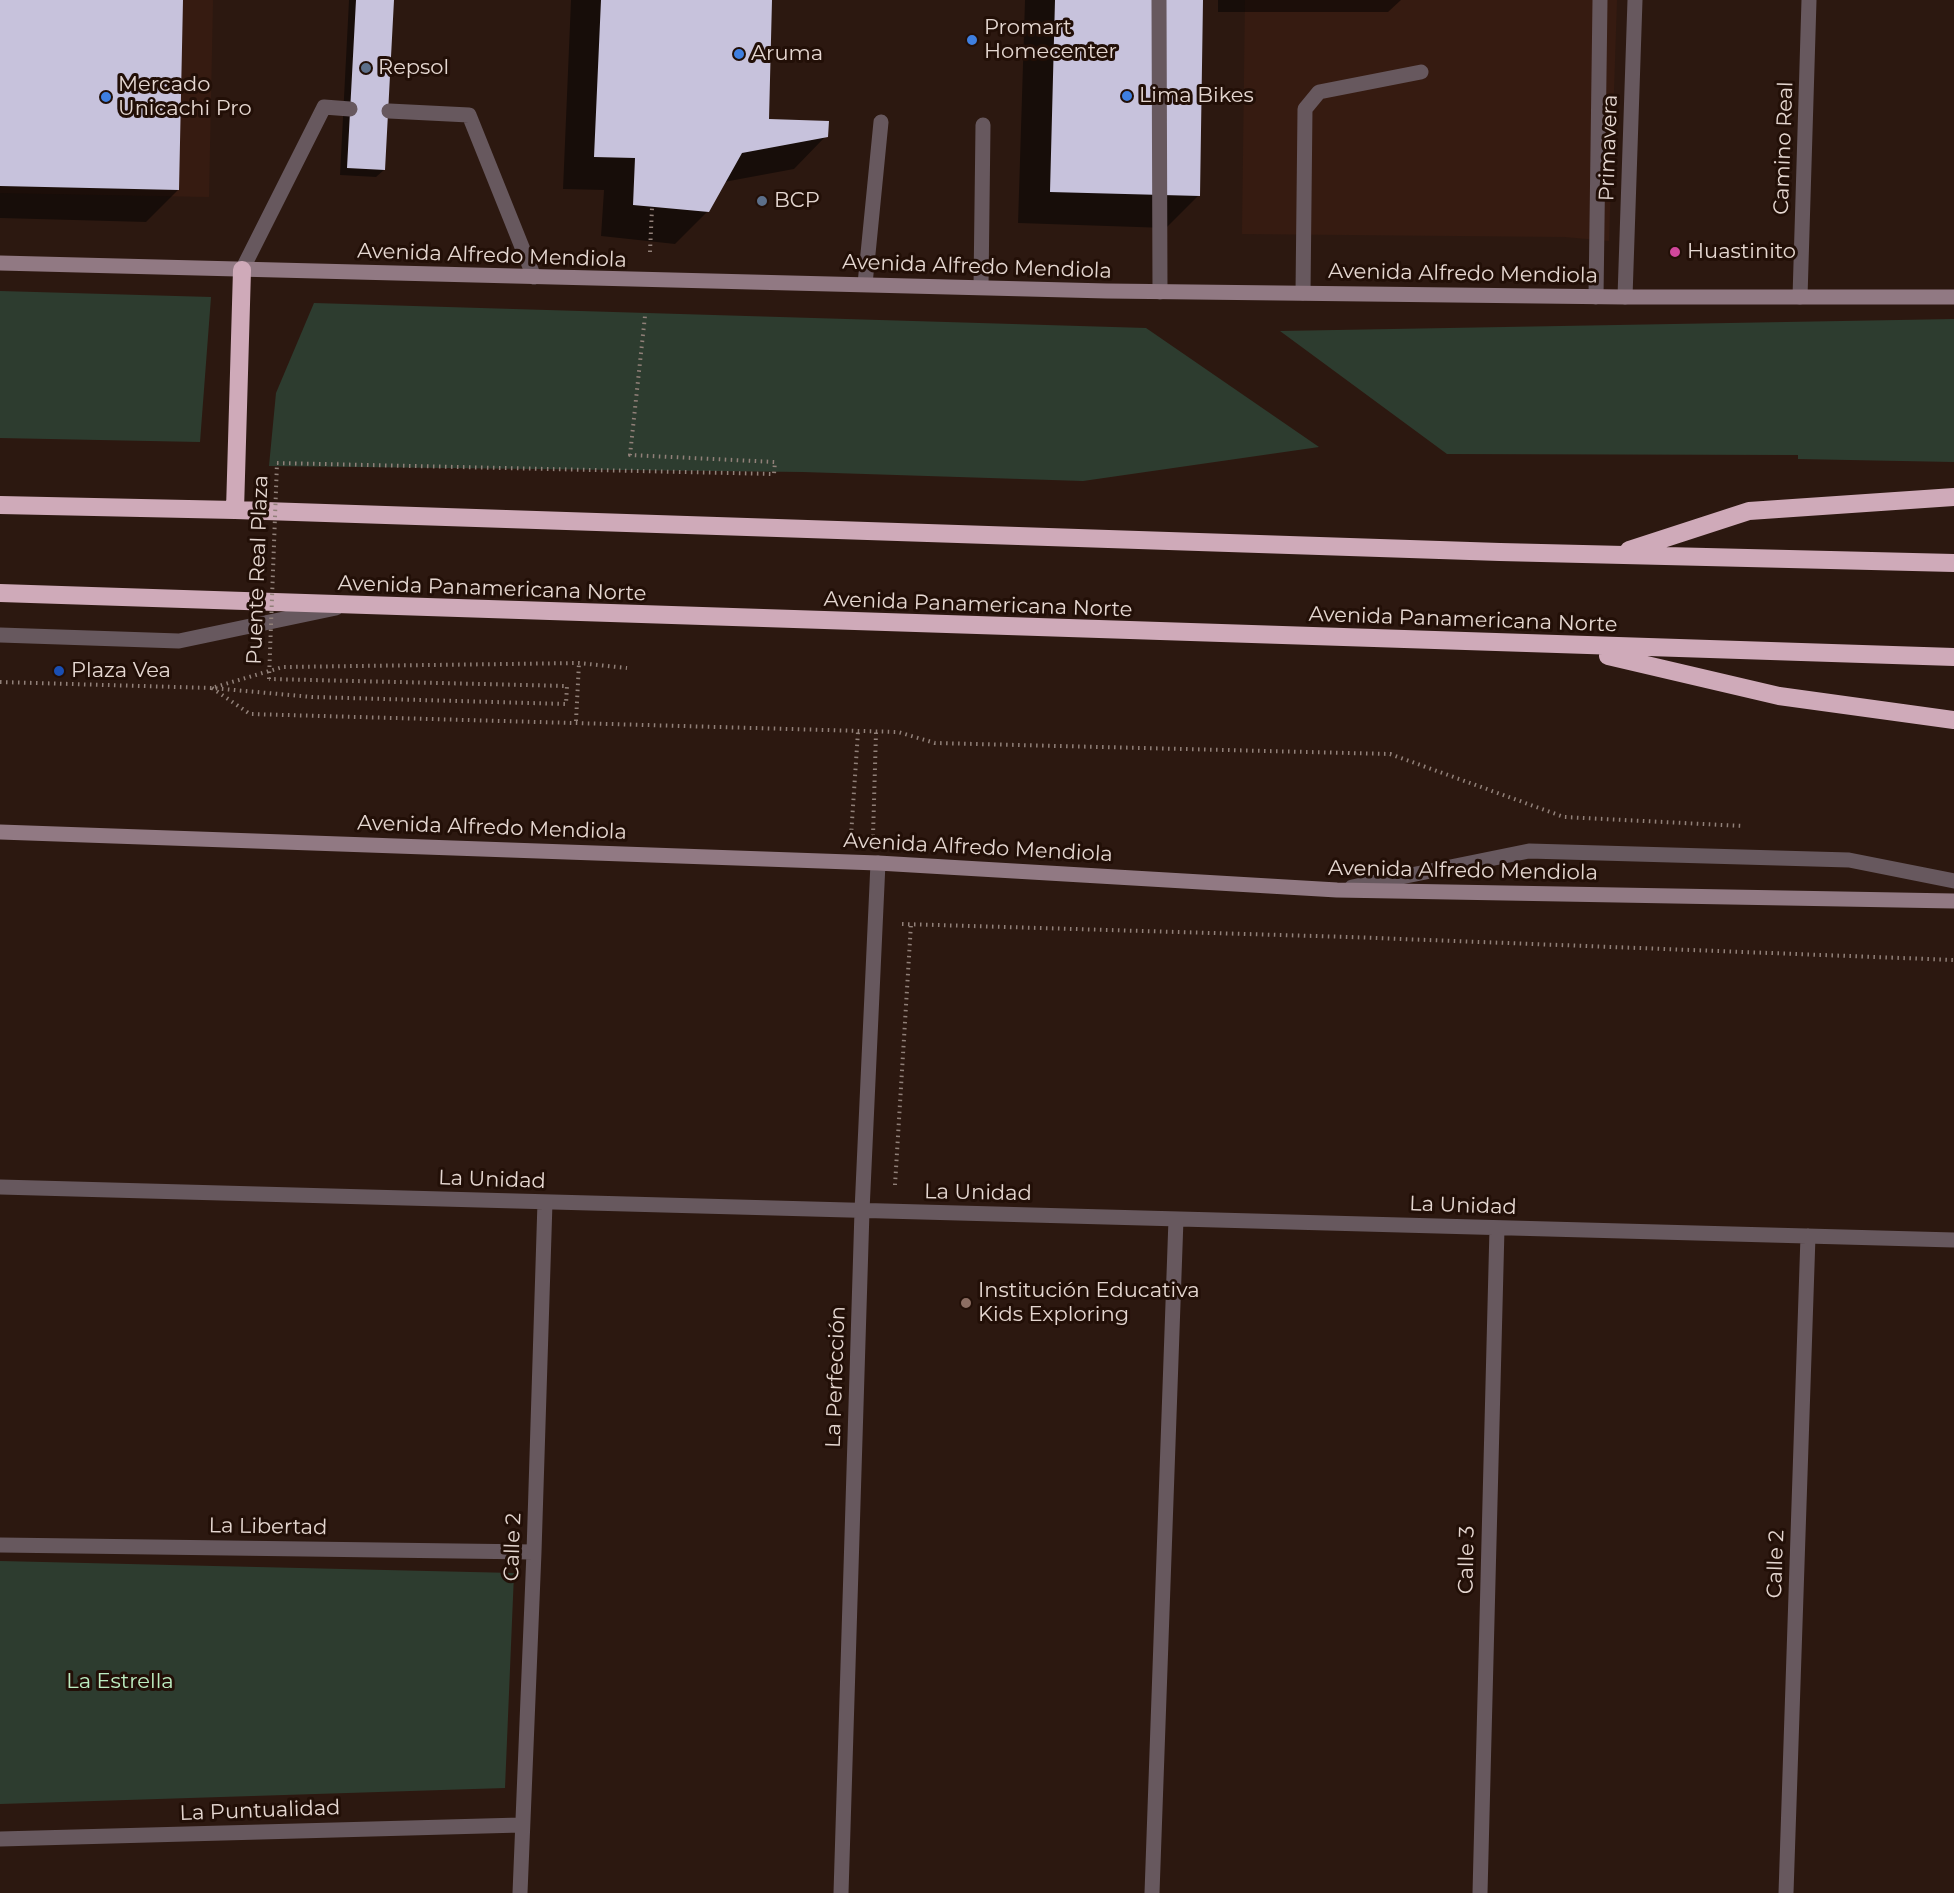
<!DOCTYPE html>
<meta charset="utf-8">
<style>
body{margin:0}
canvas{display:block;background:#2c1810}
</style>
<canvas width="1954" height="1893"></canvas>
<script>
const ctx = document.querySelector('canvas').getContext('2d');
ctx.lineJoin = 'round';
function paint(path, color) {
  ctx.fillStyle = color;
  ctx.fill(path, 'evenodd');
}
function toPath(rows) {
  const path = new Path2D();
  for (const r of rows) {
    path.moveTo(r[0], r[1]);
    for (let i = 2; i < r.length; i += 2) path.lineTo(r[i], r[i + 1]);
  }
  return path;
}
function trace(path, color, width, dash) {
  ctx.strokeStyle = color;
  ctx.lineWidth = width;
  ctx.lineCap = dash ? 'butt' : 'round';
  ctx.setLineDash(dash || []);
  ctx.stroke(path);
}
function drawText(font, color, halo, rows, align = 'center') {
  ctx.font = font + ' Montserrat,sans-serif';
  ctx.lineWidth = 6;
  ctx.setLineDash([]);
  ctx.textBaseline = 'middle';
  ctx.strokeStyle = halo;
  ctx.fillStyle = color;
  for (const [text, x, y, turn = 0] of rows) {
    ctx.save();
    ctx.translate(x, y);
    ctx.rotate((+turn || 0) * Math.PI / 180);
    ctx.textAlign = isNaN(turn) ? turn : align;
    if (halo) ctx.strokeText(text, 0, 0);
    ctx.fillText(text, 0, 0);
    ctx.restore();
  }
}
const built = toPath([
 [0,0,213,0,209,197,0,193],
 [1245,0,1617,0,1609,241,1565,237,1242,234]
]);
const green = toPath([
 [0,291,211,297,200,442,0,438],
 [314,303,1146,328,1319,447,1083,481,803,472,269,466,276,393],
 [1954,319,1954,462,1798,459,1798,455,1447,454,1280,331],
 [0,1561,514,1573,505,1788,0,1804]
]);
const shadow = toPath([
 [0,0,181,0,178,190,146,222,0,218],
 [349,0,393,0,384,170,376,177,340,175],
 [571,0,771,0,768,121,826,136,794,169,724,182,708,211,675,244,601,236,604,190,563,189],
 [1025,0,1201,0,1199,195,1166,228,1018,223],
 [1218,0,1401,0,1388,12,1218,12]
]);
const building = toPath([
 [0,0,183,0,179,190,0,186],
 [356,0,394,0,385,170,347,168],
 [601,0,772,0,769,119,829,121,828,137,742,153,709,212,633,205,635,158,594,157],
 [1055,0,1203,0,1200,196,1050,192]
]);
const path = toPath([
 [650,252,652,208],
 [277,463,774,474,775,462,630,455,645,316],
 [0,682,212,688,312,697,566,704,567,686,269,679],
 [215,687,283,667,579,663,627,668],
 [212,688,250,714,898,732,935,743,1390,754,1564,817,1743,826],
 [576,721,579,663],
 [851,836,858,732],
 [873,836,876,732],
 [902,924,1349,937,1954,960],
 [895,1185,911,924]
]);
const service = toPath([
 [1159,0,1160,292],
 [389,111,469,115,534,277],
 [242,270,324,107,350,109],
 [865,284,881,122],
 [981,287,983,125],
 [1303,293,1305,109,1319,92,1421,72],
 [1596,297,1600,0],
 [0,635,179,641,336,608],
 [1352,887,1529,851,1849,860,1954,881]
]);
const minor = toPath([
 [1625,297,1635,0],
 [1800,297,1809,0],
 [0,1187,1954,1240],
 [0,1545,534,1552],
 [0,1839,521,1825],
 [520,1893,534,1552,545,1202],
 [841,1893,862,1211,878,863],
 [1152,1893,1176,1219],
 [1480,1893,1497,1228],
 [1786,1893,1808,1236]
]);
const secondary = toPath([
 [0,263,1107,291,1625,297,1954,297],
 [0,832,878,863,1337,890,1954,901]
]);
const motorway = toPath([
 [0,505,235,510,1500,552,1954,563],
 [235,510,242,270],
 [1629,550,1749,511,1954,497],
 [0,593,1954,657],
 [1608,656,1779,696,1954,720]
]);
const pathBridge = toPath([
 [269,679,277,463]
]);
const markers = [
 [972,40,6,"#3f7fe0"],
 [739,54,6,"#3f7fe0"],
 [366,68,6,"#5c6f8a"],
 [1127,96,6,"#3f7fe0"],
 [106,97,6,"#3f7fe0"],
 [762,201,6,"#5c6f8a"],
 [1675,252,6,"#d1479c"],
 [59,671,6,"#1a4fb4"],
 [966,1303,6,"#8d6e63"]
];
const poiNames = [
 ["Promart",984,28],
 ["Homecenter",984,52],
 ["Aruma",751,54],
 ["Repsol",378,68],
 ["Mercado",118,85],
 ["Unicachi Pro",118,109],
 ["Lima Bikes",1139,96],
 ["BCP",774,201],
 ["Huastinito",1687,252],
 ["Plaza Vea",71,671],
 ["Institución Educativa",978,1291],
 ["Kids Exploring",978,1315]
];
const streetNames = [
 ["Primavera",1609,148,-88],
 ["Camino Real",1784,148,-88],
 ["Avenida Alfredo Mendiola",492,256,2],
 ["Avenida Alfredo Mendiola",977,267,2],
 ["Avenida Alfredo Mendiola",1463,274,1],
 ["Puente Real Plaza",258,570,-88],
 ["Avenida Panamericana Norte",492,589,2],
 ["Avenida Panamericana Norte",978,605,2],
 ["Avenida Panamericana Norte",1463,620,2],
 ["Avenida Alfredo Mendiola",492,828,2],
 ["Avenida Alfredo Mendiola",978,848,3],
 ["Avenida Alfredo Mendiola",1463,871,1],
 ["La Unidad",492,1180,2],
 ["La Unidad",978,1193,1],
 ["La Unidad",1463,1206,2],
 ["La Perfección",836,1377,-88],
 ["La Libertad",268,1527,1],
 ["Calle 2",513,1547,-88],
 ["Calle 3",1467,1560,-89],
 ["Calle 2",1776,1564,-88],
 ["La Puntualidad",260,1811,-2]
];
const parkNames = [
 ["La Estrella",120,1682]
];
paint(built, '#361b11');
paint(green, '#2d3c2f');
paint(shadow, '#0007');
paint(building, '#c7c2dc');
trace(path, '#918079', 4, [1.5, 4.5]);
trace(service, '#67585e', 15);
trace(minor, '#67585e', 15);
trace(secondary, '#917983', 15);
trace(motorway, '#cfaab9', 18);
trace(pathBridge, '#918079', 4, [1.5, 4.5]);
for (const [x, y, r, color] of markers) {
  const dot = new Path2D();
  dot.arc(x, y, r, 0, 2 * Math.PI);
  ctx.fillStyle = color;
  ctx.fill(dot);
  trace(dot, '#220f07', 2);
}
drawText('21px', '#e5d7d1', '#220f07', poiNames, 'left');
drawText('21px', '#e5d7d1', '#220f07', streetNames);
drawText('21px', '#bcedc1', '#220f07', parkNames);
</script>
